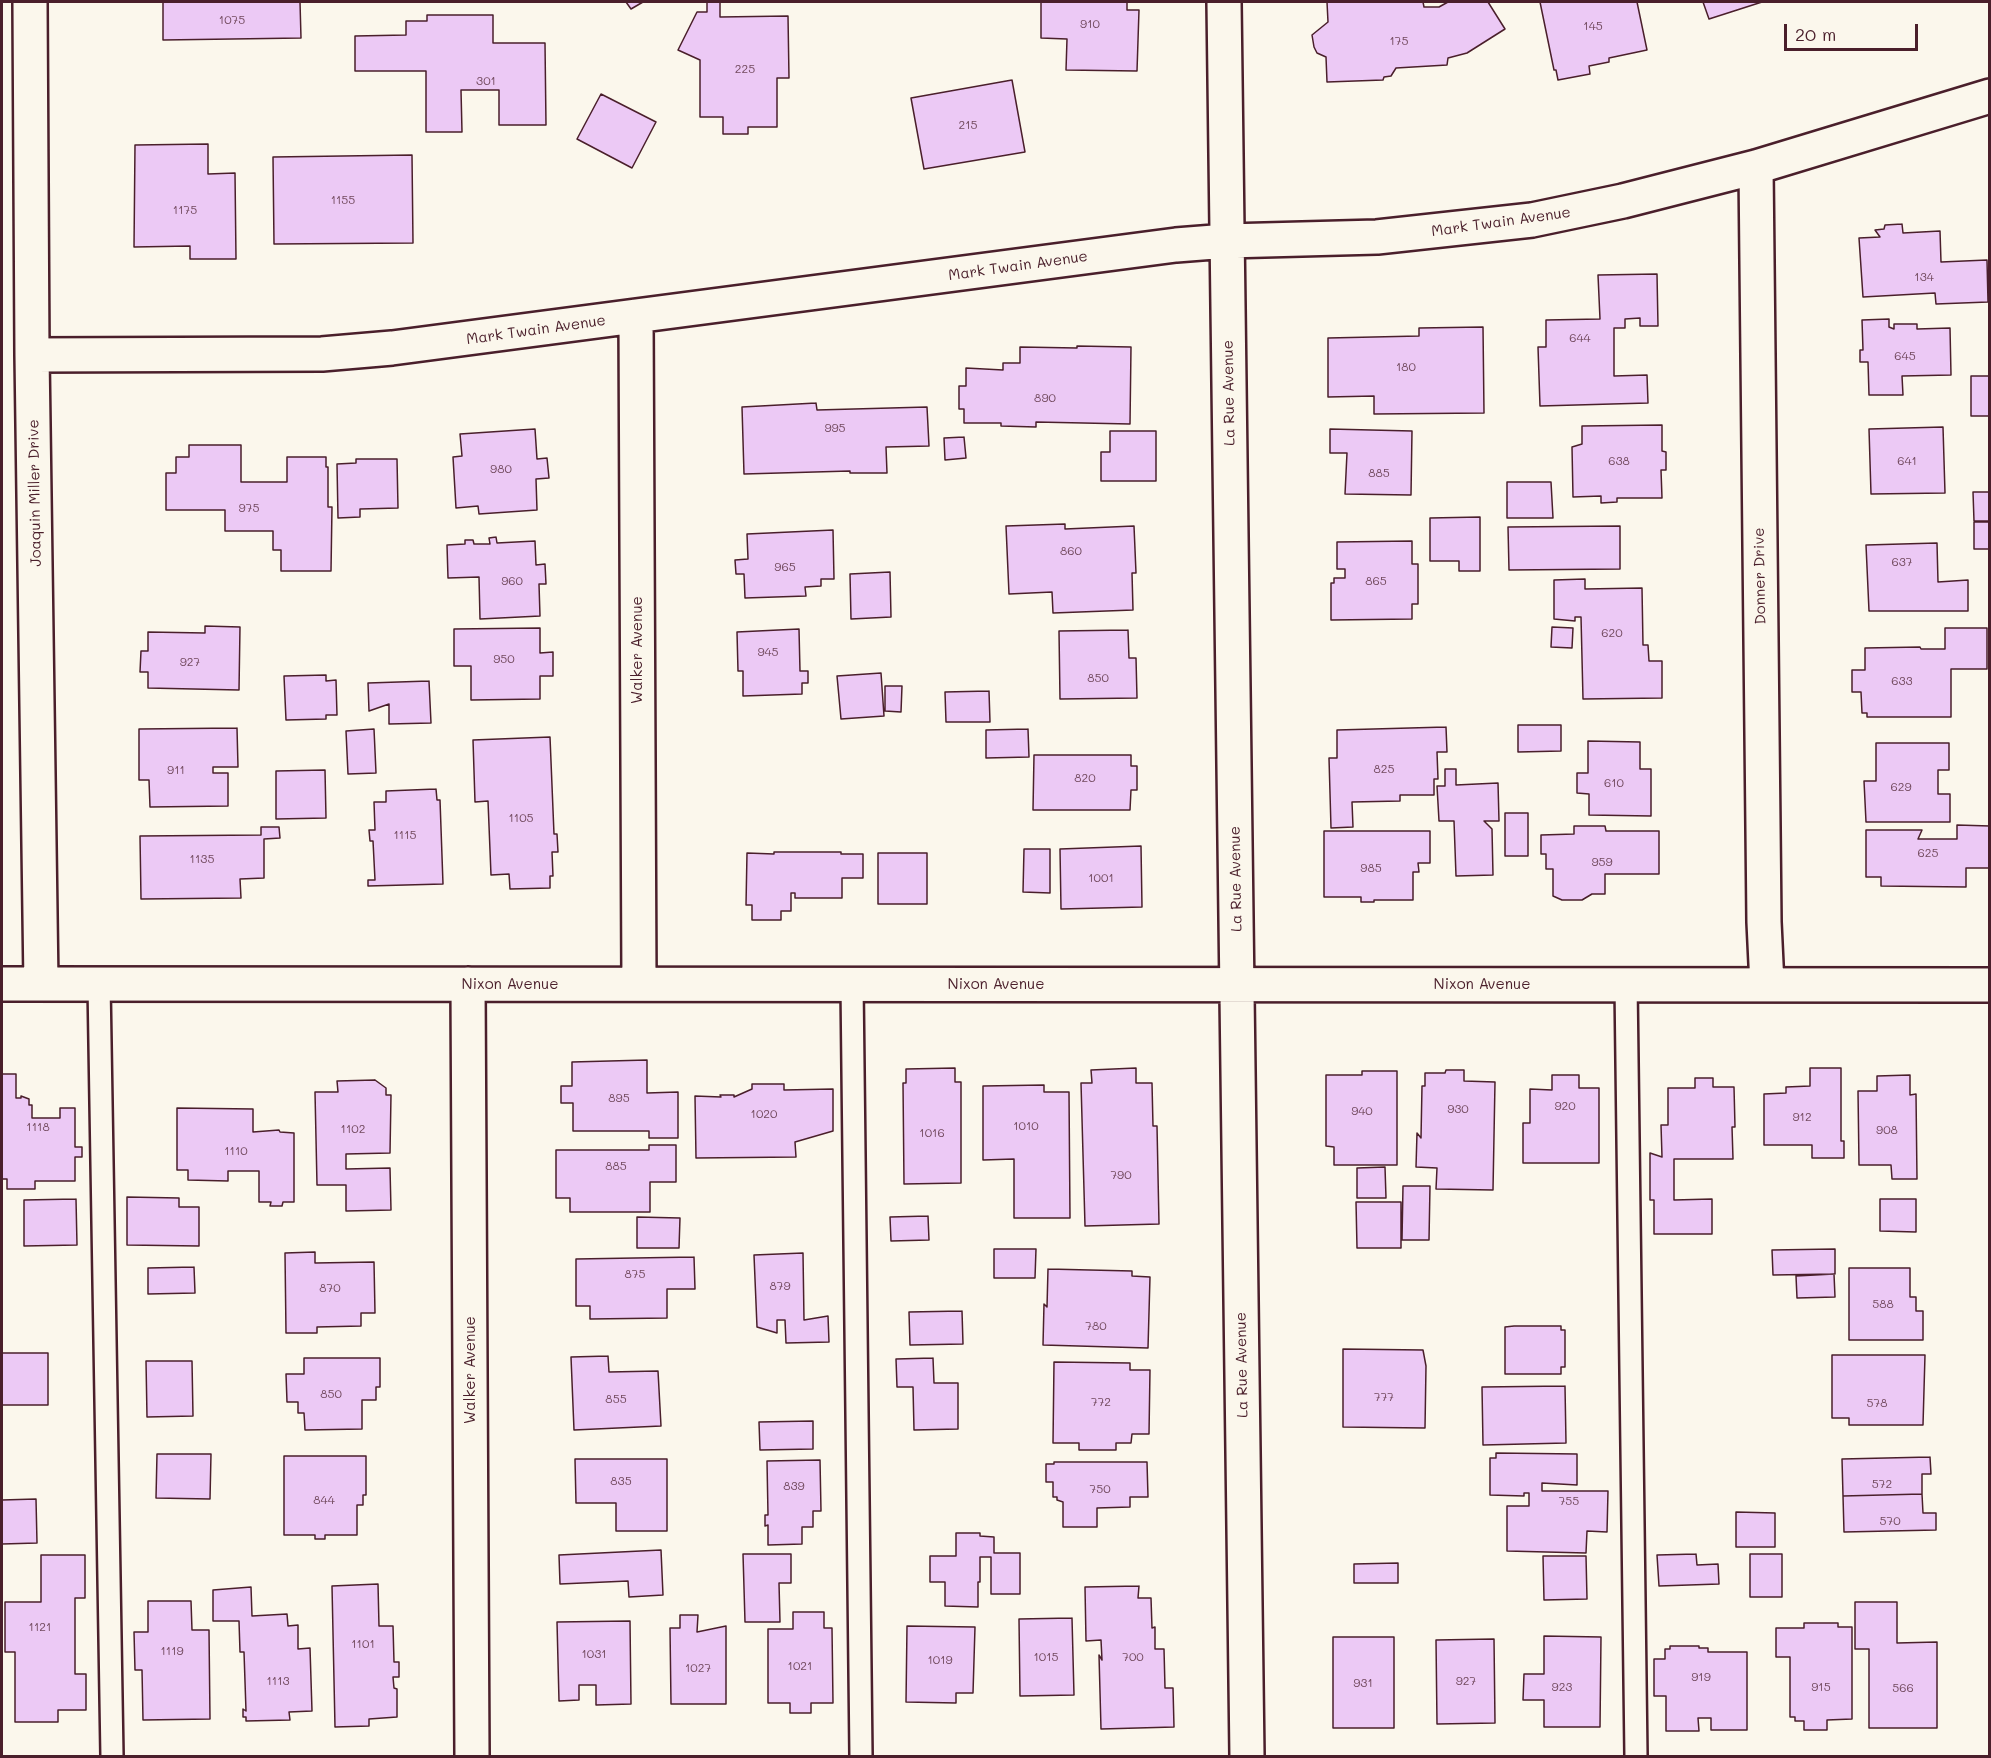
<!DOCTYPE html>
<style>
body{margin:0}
#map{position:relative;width:1991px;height:1758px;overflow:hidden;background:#fbf7ec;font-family:Mali,sans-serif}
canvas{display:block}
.frame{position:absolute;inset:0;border:3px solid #4a1f2b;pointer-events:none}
.scale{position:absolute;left:1784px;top:24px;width:134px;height:27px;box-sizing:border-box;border:3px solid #4a1f2b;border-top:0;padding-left:8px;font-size:18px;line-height:21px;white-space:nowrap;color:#4a1f2b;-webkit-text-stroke:4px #fbf7ec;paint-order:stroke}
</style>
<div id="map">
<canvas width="1991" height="1758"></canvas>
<div class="frame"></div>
<div class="scale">20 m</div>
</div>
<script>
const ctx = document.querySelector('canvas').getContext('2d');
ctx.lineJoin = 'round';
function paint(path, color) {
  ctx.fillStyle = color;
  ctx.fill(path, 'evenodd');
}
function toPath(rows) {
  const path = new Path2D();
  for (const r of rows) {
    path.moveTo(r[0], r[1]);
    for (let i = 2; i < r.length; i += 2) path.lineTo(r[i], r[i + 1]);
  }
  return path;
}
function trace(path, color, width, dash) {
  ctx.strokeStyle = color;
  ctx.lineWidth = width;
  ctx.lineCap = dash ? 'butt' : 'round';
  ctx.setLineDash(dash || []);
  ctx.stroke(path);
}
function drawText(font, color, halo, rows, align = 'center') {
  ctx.font = font + ' Mali,sans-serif';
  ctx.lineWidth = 4.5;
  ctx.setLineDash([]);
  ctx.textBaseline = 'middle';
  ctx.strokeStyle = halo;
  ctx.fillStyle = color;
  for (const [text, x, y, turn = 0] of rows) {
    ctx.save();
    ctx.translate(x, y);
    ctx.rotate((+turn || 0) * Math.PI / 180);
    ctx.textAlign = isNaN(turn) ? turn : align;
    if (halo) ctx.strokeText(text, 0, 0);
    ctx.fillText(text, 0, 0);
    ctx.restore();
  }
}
const building = toPath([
 [163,2,300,2,301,38,163,40,163,2],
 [626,2,643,2,631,9,626,2],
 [707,2,720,2,720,17,788,16,789,78,777,78,777,127,748,127,748,134,723,134,723,117,700,117,700,60,678,50,697,12,707,12,707,2],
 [1041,2,1127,2,1127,10,1139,10,1137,71,1066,70,1067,39,1041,38,1041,2],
 [1327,2,1423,2,1424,7,1439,7,1448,2,1488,2,1505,29,1467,53,1448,58,1447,65,1396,68,1391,76,1384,77,1383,80,1327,82,1326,57,1317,53,1314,47,1312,35,1328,22,1327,2],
 [1540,2,1637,2,1647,50,1609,58,1609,62,1589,66,1590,74,1558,80,1556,70,1554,70,1540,2],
 [1703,2,1762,2,1709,19,1703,2],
 [427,15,493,15,493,43,545,43,546,125,499,125,499,90,461,90,462,132,426,132,426,71,355,71,355,36,406,35,406,21,427,21,427,15],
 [1012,80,1025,152,924,169,911,98,1012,80],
 [601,94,656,122,632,168,577,139,601,94],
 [208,144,208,174,235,173,236,259,190,259,190,246,134,247,135,145,208,144],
 [412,155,413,243,274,244,273,157,412,155],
 [1902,224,1903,233,1940,231,1941,262,1987,260,1988,302,1936,304,1935,293,1863,297,1859,238,1880,237,1875,230,1884,229,1885,225,1902,224],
 [1657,274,1658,326,1640,326,1640,318,1625,319,1625,328,1614,328,1614,376,1647,375,1648,403,1540,406,1538,347,1546,347,1546,320,1600,319,1598,275,1657,274],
 [1889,319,1889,327,1894,329,1894,324,1917,324,1917,329,1950,328,1951,375,1902,376,1903,395,1869,395,1868,362,1860,362,1860,350,1863,350,1862,320,1889,319],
 [1483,327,1484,413,1374,414,1374,396,1328,397,1328,338,1419,336,1419,328,1483,327],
 [1077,346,1131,347,1130,424,1036,422,1036,427,1001,426,1001,423,964,423,964,409,959,409,959,386,966,386,966,368,1003,370,1003,363,1020,363,1020,347,1077,348,1077,346],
 [1971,376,1990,376,1990,416,1971,416,1971,376],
 [816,403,817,410,927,407,929,446,886,447,887,473,850,473,850,471,744,474,742,407,816,403],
 [1662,425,1662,451,1666,452,1666,470,1661,470,1662,498,1617,498,1617,502,1601,503,1601,496,1573,497,1572,447,1582,444,1582,426,1662,425],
 [1943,427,1945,493,1871,494,1869,429,1943,427],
 [535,429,537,459,547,458,549,478,536,479,537,510,479,514,478,506,456,508,453,457,462,456,460,434,535,429],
 [1330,429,1412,431,1411,495,1345,494,1347,453,1330,453,1330,429],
 [1110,431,1156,431,1156,481,1101,481,1101,452,1110,452,1110,431],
 [964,437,966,458,945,460,944,438,964,437],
 [189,445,241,445,241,482,287,482,287,457,326,457,326,467,328,467,328,507,332,507,331,571,281,571,281,550,273,550,273,531,225,531,225,510,166,510,166,473,176,473,176,457,189,457,189,445],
 [356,459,397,459,398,508,360,509,360,517,338,518,337,464,356,463,356,459],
 [1507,482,1551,482,1553,518,1507,518,1507,482],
 [1973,492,1990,492,1990,521,1974,521,1973,492],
 [1480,517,1480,571,1459,571,1459,561,1430,561,1430,518,1480,517],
 [1974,522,1990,522,1990,549,1974,549,1974,522],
 [1065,524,1065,529,1134,526,1136,573,1132,573,1133,610,1053,613,1052,592,1009,594,1006,526,1065,524],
 [1620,526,1620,569,1509,570,1508,527,1620,526],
 [833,530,834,579,821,579,821,586,805,587,806,596,745,598,744,574,736,574,735,560,748,559,747,534,833,530],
 [496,537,497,543,535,541,536,565,545,564,546,584,539,584,540,616,480,619,479,577,448,578,447,545,465,544,465,540,473,540,474,544,490,544,489,538,496,537],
 [1412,541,1412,564,1418,564,1418,604,1412,604,1412,619,1331,620,1331,583,1334,583,1334,578,1345,578,1345,569,1337,569,1337,542,1412,541],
 [1937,543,1938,582,1968,580,1968,611,1869,611,1866,545,1937,543],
 [890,572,891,617,851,619,850,574,890,572],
 [1585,579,1585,589,1642,588,1643,645,1648,645,1649,661,1662,661,1662,698,1583,699,1581,617,1575,617,1575,621,1554,619,1554,580,1585,579],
 [205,626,240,627,239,690,148,688,148,672,140,672,141,651,148,651,148,632,205,633,205,626],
 [1552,627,1573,628,1572,648,1551,647,1552,627],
 [540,628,540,653,553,652,553,676,540,676,540,699,471,700,471,666,454,666,454,629,540,628],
 [1945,628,1987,628,1987,669,1951,669,1951,717,1867,717,1867,713,1862,713,1861,692,1852,692,1852,670,1865,670,1865,648,1920,647,1921,649,1945,649,1945,628],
 [799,629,800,671,808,671,808,683,802,683,802,694,743,696,743,671,738,671,737,632,799,629],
 [1128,630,1129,658,1136,658,1137,698,1060,699,1059,631,1128,630],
 [881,673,884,716,841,719,837,676,881,673],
 [326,675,326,681,336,680,337,715,326,715,326,719,286,720,284,676,326,675],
 [429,681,431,723,389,724,389,704,369,711,368,683,429,681],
 [885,686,902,686,901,712,885,711,885,686],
 [989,691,990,722,946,722,945,692,989,691],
 [1518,725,1561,725,1561,751,1518,752,1518,725],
 [1446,727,1447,752,1437,752,1438,779,1434,779,1434,795,1400,795,1400,801,1352,802,1353,827,1331,828,1329,758,1337,758,1337,730,1446,727],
 [237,728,238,767,213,767,213,773,228,773,228,806,150,807,149,780,139,780,139,729,237,728],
 [374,729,376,773,348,774,346,731,374,729],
 [1028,729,1029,757,986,758,986,730,1028,729],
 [550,737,554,834,557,834,558,852,552,852,553,876,550,876,550,888,510,889,509,874,491,875,488,801,475,802,473,740,550,737],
 [1588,741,1640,742,1640,769,1651,769,1651,816,1589,815,1589,794,1577,793,1577,773,1588,773,1588,741],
 [1876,743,1949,743,1949,770,1938,770,1938,794,1950,794,1950,822,1866,822,1864,781,1876,781,1876,743],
 [1034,755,1131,755,1131,766,1137,766,1137,790,1131,790,1130,810,1033,810,1034,755],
 [1445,769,1456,769,1456,785,1498,783,1499,821,1484,821,1492,829,1493,875,1456,876,1454,821,1439,821,1437,786,1445,786,1445,769],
 [325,770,326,818,276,819,276,771,325,770],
 [436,789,437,800,440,800,443,884,368,886,368,880,375,880,373,841,370,841,369,830,375,830,374,802,386,802,386,791,436,789],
 [1505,813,1528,813,1528,856,1505,856,1505,813],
 [1957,825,1990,826,1990,868,1966,868,1966,887,1881,886,1881,877,1866,877,1866,830,1922,830,1918,839,1957,839,1957,825],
 [1574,826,1605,826,1606,831,1659,831,1659,874,1605,874,1605,894,1592,894,1582,900,1562,900,1553,896,1553,869,1546,869,1546,854,1541,854,1541,835,1574,834,1574,826],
 [261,827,279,827,280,838,264,839,264,878,240,879,241,898,141,899,140,836,261,835,261,827],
 [1324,831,1430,831,1430,863,1418,863,1419,872,1413,872,1413,900,1374,900,1374,902,1361,902,1361,897,1324,897,1324,831],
 [1141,846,1142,907,1061,909,1060,849,1141,846],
 [1024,849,1050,849,1050,893,1023,892,1024,849],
 [774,852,841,852,841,854,863,854,863,878,842,878,842,898,795,898,795,893,791,893,791,911,781,911,781,920,752,920,752,905,746,905,747,853,774,854,774,852],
 [878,853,927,853,927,904,878,904,878,853],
 [647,1060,647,1093,678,1092,678,1138,649,1138,649,1131,573,1131,573,1103,561,1103,561,1086,572,1086,572,1062,647,1060],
 [955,1068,955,1082,961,1082,961,1183,904,1184,903,1083,906,1083,906,1069,955,1068],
 [1136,1068,1136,1083,1152,1083,1153,1126,1157,1126,1159,1224,1085,1226,1081,1083,1092,1083,1091,1070,1136,1068],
 [1810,1068,1841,1068,1841,1141,1844,1141,1844,1158,1812,1158,1812,1145,1764,1145,1764,1094,1786,1093,1786,1087,1810,1086,1810,1068],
 [1446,1070,1464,1070,1464,1081,1495,1082,1493,1190,1436,1189,1437,1168,1416,1167,1417,1133,1421,1138,1422,1086,1425,1086,1425,1073,1445,1073,1446,1070],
 [1362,1071,1397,1071,1397,1165,1334,1165,1334,1147,1326,1146,1326,1075,1362,1075,1362,1071],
 [2,1074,16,1074,16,1098,21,1098,21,1096,29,1099,29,1105,32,1105,32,1118,60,1118,60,1108,75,1108,75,1147,82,1147,82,1157,75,1157,75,1181,35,1181,35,1189,7,1189,7,1179,2,1179,2,1074],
 [1552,1075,1579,1075,1579,1088,1599,1088,1599,1163,1523,1163,1523,1123,1530,1123,1530,1089,1552,1090,1552,1075],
 [1910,1075,1910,1095,1916,1094,1917,1179,1892,1179,1891,1165,1859,1165,1858,1091,1877,1091,1877,1076,1910,1075],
 [1695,1078,1713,1078,1713,1087,1734,1087,1735,1127,1732,1127,1733,1159,1674,1159,1674,1200,1712,1199,1712,1234,1654,1234,1654,1200,1650,1200,1650,1153,1662,1157,1661,1125,1668,1125,1668,1088,1695,1088,1695,1078],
 [375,1080,386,1088,386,1095,391,1095,390,1153,346,1154,346,1169,390,1168,391,1210,346,1211,346,1185,317,1185,315,1092,338,1092,337,1081,375,1080],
 [752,1084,784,1084,784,1090,833,1089,833,1131,795,1142,796,1157,696,1158,695,1096,721,1097,720,1095,734,1095,734,1097,752,1089,752,1084],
 [1044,1085,1044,1092,1069,1092,1070,1218,1014,1218,1014,1159,983,1160,983,1086,1044,1085],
 [177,1108,253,1109,253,1132,279,1130,280,1132,294,1133,294,1202,283,1202,282,1206,270,1206,271,1202,259,1202,259,1171,228,1171,228,1181,188,1180,188,1170,177,1170,177,1108],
 [649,1145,676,1145,676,1182,650,1182,650,1212,570,1212,570,1198,556,1198,556,1150,649,1150,649,1145],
 [1385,1167,1386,1198,1357,1198,1357,1168,1385,1167],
 [1403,1186,1430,1186,1429,1240,1402,1240,1403,1186],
 [127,1197,179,1198,179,1207,199,1207,199,1246,127,1245,127,1197],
 [76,1199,77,1245,24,1246,24,1200,76,1199],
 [1880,1199,1916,1199,1916,1232,1880,1231,1880,1199],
 [1356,1202,1401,1202,1401,1248,1357,1248,1356,1202],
 [928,1216,929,1240,891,1241,890,1217,928,1216],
 [637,1217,680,1218,679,1248,637,1248,637,1217],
 [994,1249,1036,1249,1035,1278,994,1278,994,1249],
 [1835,1249,1835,1274,1773,1275,1772,1250,1835,1249],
 [315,1252,315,1263,374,1262,375,1313,361,1313,361,1326,317,1327,317,1333,286,1333,285,1253,315,1252],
 [803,1253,804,1320,828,1316,829,1342,786,1343,785,1320,777,1320,777,1333,757,1327,754,1255,803,1253],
 [694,1257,695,1289,667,1289,667,1318,590,1319,590,1306,576,1306,576,1259,694,1257],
 [194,1267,195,1293,148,1294,148,1268,194,1267],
 [1849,1268,1910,1268,1910,1297,1916,1297,1916,1311,1923,1311,1923,1340,1849,1340,1849,1268],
 [1048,1269,1132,1271,1132,1276,1150,1277,1148,1348,1043,1345,1044,1304,1047,1307,1048,1269],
 [1834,1274,1835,1297,1797,1298,1796,1276,1834,1274],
 [962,1311,963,1344,910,1345,909,1312,962,1311],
 [1514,1326,1561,1326,1561,1330,1565,1330,1565,1367,1561,1367,1561,1374,1505,1374,1505,1327,1514,1326],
 [1343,1349,1423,1350,1426,1366,1425,1428,1343,1427,1343,1349],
 [2,1353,48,1353,48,1405,2,1405,2,1353],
 [1832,1355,1925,1355,1923,1425,1849,1425,1849,1418,1832,1418,1832,1355],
 [608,1356,609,1372,658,1371,661,1426,574,1430,571,1357,608,1356],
 [304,1358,380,1358,380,1387,376,1387,376,1400,362,1400,362,1429,305,1430,304,1413,298,1413,298,1402,287,1402,286,1374,304,1374,304,1358],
 [933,1358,934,1383,958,1383,958,1429,914,1430,913,1387,897,1387,896,1359,933,1358],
 [146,1361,192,1361,193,1416,147,1417,146,1361],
 [1054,1362,1130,1363,1130,1370,1150,1370,1149,1434,1132,1434,1131,1443,1116,1443,1116,1450,1079,1450,1079,1443,1053,1443,1054,1362],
 [1565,1386,1566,1443,1483,1445,1482,1387,1565,1386],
 [813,1421,813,1449,760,1450,759,1422,813,1421],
 [1496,1453,1577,1454,1577,1485,1542,1483,1542,1491,1608,1491,1607,1532,1587,1531,1586,1553,1507,1551,1507,1506,1529,1506,1529,1493,1524,1493,1524,1496,1490,1495,1490,1458,1496,1458,1496,1453],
 [157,1454,211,1454,210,1499,156,1498,157,1454],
 [284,1456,366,1456,366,1495,363,1495,363,1505,357,1505,357,1535,325,1535,325,1539,315,1539,315,1535,284,1535,284,1456],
 [1930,1457,1931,1474,1922,1474,1922,1494,1843,1496,1842,1459,1930,1457],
 [575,1459,667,1459,667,1531,616,1531,616,1503,576,1503,575,1459],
 [820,1460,821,1511,813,1511,813,1527,802,1527,802,1544,768,1545,768,1525,765,1526,765,1515,768,1515,767,1461,820,1460],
 [1054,1462,1147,1462,1148,1497,1130,1497,1130,1507,1097,1508,1097,1527,1063,1527,1063,1502,1057,1500,1057,1497,1053,1497,1053,1482,1046,1482,1046,1464,1054,1464,1054,1462],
 [1922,1494,1923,1513,1936,1513,1936,1530,1844,1532,1843,1496,1922,1494],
 [36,1499,37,1543,2,1544,2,1500,36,1499],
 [1736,1512,1775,1513,1775,1547,1736,1547,1736,1512],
 [956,1533,980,1533,980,1536,994,1537,994,1553,1020,1553,1020,1594,991,1594,991,1557,980,1557,980,1582,978,1582,978,1607,945,1606,945,1582,930,1582,930,1556,956,1556,956,1533],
 [661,1550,663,1595,629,1597,628,1581,560,1584,559,1555,661,1550],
 [743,1554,791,1554,791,1583,779,1583,780,1622,745,1622,743,1554],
 [1696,1554,1697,1565,1718,1564,1719,1584,1659,1586,1657,1555,1696,1554],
 [1750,1554,1782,1554,1782,1597,1750,1597,1750,1554],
 [41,1555,85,1555,85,1598,75,1598,75,1674,86,1674,86,1710,58,1710,58,1722,15,1722,15,1652,5,1652,5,1602,41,1602,41,1555],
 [1543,1556,1586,1556,1587,1599,1544,1600,1543,1556],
 [1398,1563,1398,1583,1354,1583,1354,1564,1398,1563],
 [378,1584,379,1626,393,1626,394,1662,399,1662,399,1677,393,1677,394,1688,397,1689,397,1717,369,1719,369,1726,335,1727,332,1586,378,1584],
 [1139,1586,1138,1598,1151,1598,1152,1628,1155,1627,1155,1649,1164,1649,1165,1688,1173,1688,1174,1727,1101,1729,1099,1655,1102,1660,1101,1640,1086,1641,1085,1587,1139,1586],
 [251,1587,252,1616,287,1614,288,1626,298,1625,298,1649,310,1648,312,1711,289,1712,290,1720,246,1721,246,1717,243,1717,243,1709,246,1711,244,1652,240,1652,239,1621,213,1621,213,1590,251,1587],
 [148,1601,191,1601,192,1630,209,1630,210,1719,143,1720,142,1670,135,1670,134,1632,148,1632,148,1601],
 [1855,1602,1897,1602,1897,1643,1937,1642,1937,1728,1869,1728,1869,1649,1855,1649,1855,1602],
 [793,1612,824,1612,824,1628,832,1628,833,1703,811,1703,811,1713,790,1713,790,1703,768,1703,768,1629,793,1629,793,1612],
 [680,1615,698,1615,697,1632,726,1626,726,1704,671,1704,670,1628,680,1628,680,1615],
 [1072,1618,1074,1695,1020,1696,1019,1619,1072,1618],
 [630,1621,631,1704,596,1705,596,1685,579,1685,579,1700,559,1701,557,1622,630,1621],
 [1804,1623,1838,1623,1838,1627,1852,1627,1852,1719,1827,1720,1827,1730,1804,1730,1804,1721,1795,1721,1795,1717,1790,1717,1790,1657,1776,1657,1776,1628,1804,1628,1804,1623],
 [907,1626,975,1627,973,1693,956,1693,956,1703,906,1702,907,1626],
 [1544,1636,1601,1637,1600,1727,1544,1727,1544,1700,1523,1700,1524,1674,1544,1674,1544,1636],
 [1333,1637,1394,1637,1394,1728,1333,1728,1333,1637],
 [1494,1639,1495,1723,1437,1724,1436,1640,1494,1639],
 [1670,1646,1699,1646,1699,1648,1708,1648,1708,1652,1747,1652,1747,1730,1711,1730,1711,1718,1698,1718,1699,1731,1666,1731,1666,1696,1654,1696,1654,1659,1665,1659,1665,1649,1670,1649,1670,1646]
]);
const lane = toPath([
 [99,984,112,1756],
 [852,984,861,1756],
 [1626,984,1636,1756]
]);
const street = toPath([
 [30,2,32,355,41,984],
 [1224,2,1247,1756],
 [1756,167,1764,922,1767,985],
 [636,316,639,984],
 [32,355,322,354,392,348,1176,245,1227,241,1377,237,1532,220,1623,201,1756,167,1990,96],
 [2,984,1990,985],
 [468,984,472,1756]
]);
const numberNames = [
 ["1075",232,20],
 ["910",1090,24],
 ["145",1593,26],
 ["175",1399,41],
 ["225",745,69],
 ["301",486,81],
 ["215",968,125],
 ["1155",343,200],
 ["1175",185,210],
 ["134",1924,277],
 ["644",1580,338],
 ["645",1905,356],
 ["180",1406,367],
 ["890",1045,398],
 ["995",835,428],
 ["638",1619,461],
 ["641",1907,461],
 ["980",501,469],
 ["885",1379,473],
 ["975",249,508],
 ["860",1071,551],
 ["637",1902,562],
 ["965",785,567],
 ["960",512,581],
 ["865",1376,581],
 ["620",1612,633],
 ["945",768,652],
 ["950",504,659],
 ["927",190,662],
 ["850",1098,678],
 ["633",1902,681],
 ["825",1384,769],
 ["911",176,770],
 ["820",1085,778],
 ["610",1614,783],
 ["629",1901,787],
 ["1105",521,818],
 ["1115",405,835],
 ["625",1928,853],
 ["1135",202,859],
 ["959",1602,862],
 ["985",1371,868],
 ["1001",1101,878],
 ["895",619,1098],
 ["920",1565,1106],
 ["930",1458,1109],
 ["940",1362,1111],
 ["1020",764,1114],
 ["912",1802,1117],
 ["1010",1026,1126],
 ["1118",38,1127],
 ["1102",353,1129],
 ["908",1887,1130],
 ["1016",932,1133],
 ["1110",236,1151],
 ["885",616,1166],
 ["790",1121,1175],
 ["875",635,1274],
 ["879",780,1286],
 ["870",330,1288],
 ["588",1883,1304],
 ["780",1096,1326],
 ["850",331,1394],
 ["777",1384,1397],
 ["855",616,1399],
 ["772",1101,1402],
 ["578",1877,1403],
 ["835",621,1481],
 ["572",1882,1484],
 ["839",794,1486],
 ["750",1100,1489],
 ["844",324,1500],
 ["755",1569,1501],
 ["570",1890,1521],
 ["1121",40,1627],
 ["1101",363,1644],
 ["1119",172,1651],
 ["1031",594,1654],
 ["1015",1046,1657],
 ["700",1133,1657],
 ["1019",940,1660],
 ["1021",800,1666],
 ["1027",698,1668],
 ["919",1701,1677],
 ["1113",278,1681],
 ["927",1466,1681],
 ["931",1363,1683],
 ["923",1562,1687],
 ["915",1821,1687],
 ["566",1903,1688]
];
const streetNames = [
 ["Mark Twain Avenue",1501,222,-8],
 ["Mark Twain Avenue",1018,266,-8],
 ["Mark Twain Avenue",536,330,-8],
 ["La Rue Avenue",1229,393,-91],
 ["Joaquin Miller Drive",35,493,-91],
 ["Donner Drive",1760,576,-91],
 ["Walker Avenue",637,650,-90],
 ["La Rue Avenue",1236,879,-91],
 ["Nixon Avenue",510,984],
 ["Nixon Avenue",996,984],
 ["Nixon Avenue",1482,984],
 ["La Rue Avenue",1242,1365,-91],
 ["Walker Avenue",470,1370,-90]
];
paint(building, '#ecc9f5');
trace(building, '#4a1f2b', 1.5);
trace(lane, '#4a1f2b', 26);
trace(street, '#4a1f2b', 38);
trace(lane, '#fbf7ec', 21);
trace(street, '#fbf7ec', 33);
drawText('12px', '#724a5e', null, numberNames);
drawText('15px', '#4a1f2b', '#fbf7ec', streetNames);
</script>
